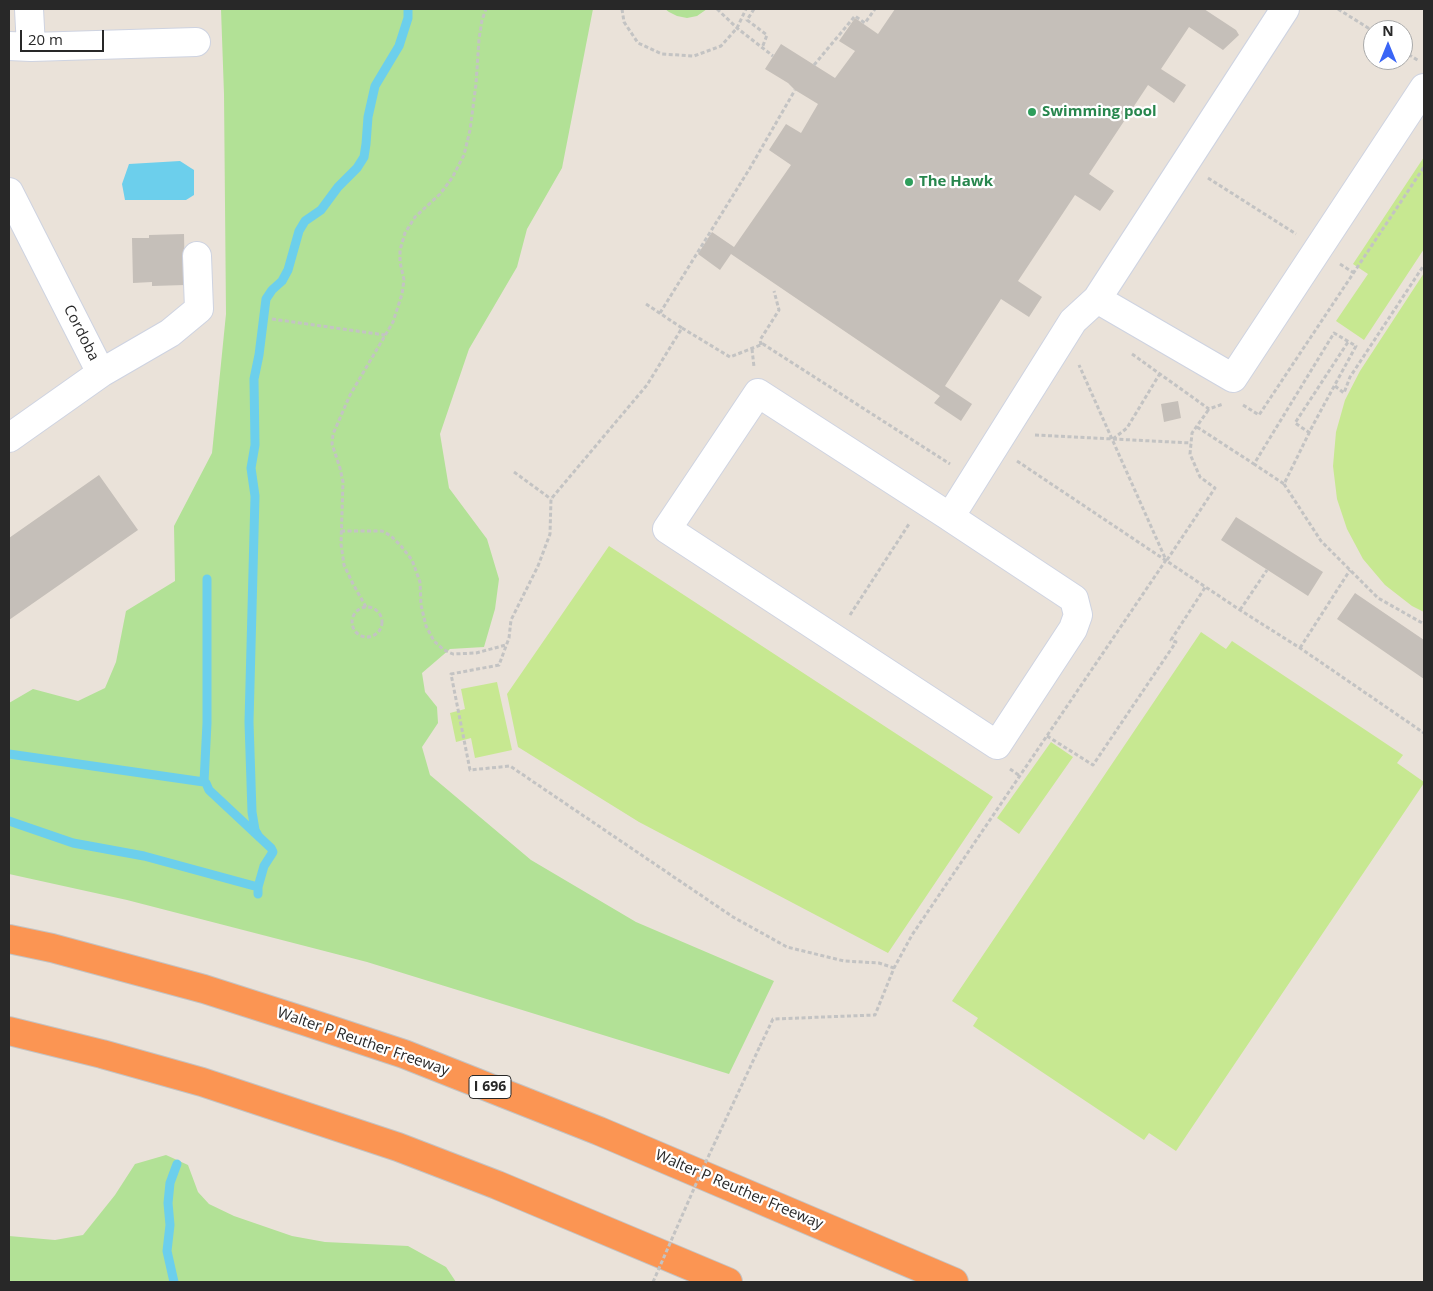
<!DOCTYPE html>
<style>
body{margin:0}
#map{position:relative;width:1433px;height:1291px;overflow:hidden;background:#eae2d9;font-family:"Open Sans",sans-serif}
canvas{display:block}
.frame{position:absolute;inset:0;border:10px solid #282828;pointer-events:none}
.north{position:absolute;left:1363px;top:20px;width:50px;height:50px;box-sizing:border-box;background:#fff;border:1px solid #a9a9a9;border-radius:50%;rotate:0deg;font-size:14px;font-weight:700;line-height:20px;text-align:center;color:#282828}
.north::after{content:'';display:block;margin:auto;width:18px;height:22px;background:#3a65f6;clip-path:polygon(50% 0,100% 100%,50% 72%,0 100%)}
.scale{position:absolute;left:20px;top:30px;width:84px;height:22px;box-sizing:border-box;border:2px solid #282828;border-top:0;padding-left:6px;font-size:15px;line-height:18px;white-space:nowrap;color:#282828;-webkit-text-stroke:4px #fff;paint-order:stroke}
</style>
<div id="map">
<canvas width="1433" height="1291"></canvas>
<div class="frame"></div>
<div class="north">N</div>
<div class="scale">20 m</div>
</div>
<script>
const ctx = document.querySelector('canvas').getContext('2d');
ctx.lineJoin = 'round';
function paint(path, color) {
  ctx.fillStyle = color;
  ctx.fill(path, 'evenodd');
}
function toPath(rows) {
  const path = new Path2D();
  for (const r of rows) {
    if (r.length === 3) {
      path.moveTo(r[0] + r[2], r[1]);
      path.arc(r[0], r[1], r[2], 0, 2 * Math.PI);
      continue;
    }
    path.moveTo(r[0], r[1]);
    for (let i = 2; i < r.length; i += 2) path.lineTo(r[i], r[i + 1]);
  }
  return path;
}
function trace(path, color, width, dash) {
  ctx.strokeStyle = color;
  ctx.lineWidth = width;
  ctx.lineCap = dash ? 'butt' : 'round';
  ctx.setLineDash(dash || []);
  ctx.stroke(path);
}
function drawText(font, color, halo, rows, align = 'center') {
  ctx.font = font + ' "Open Sans",sans-serif';
  ctx.lineWidth = 4.5;
  ctx.setLineDash([]);
  ctx.textBaseline = 'middle';
  ctx.strokeStyle = halo;
  ctx.fillStyle = color;
  for (const [text, x, y, turn = 0] of rows) {
    ctx.save();
    ctx.translate(x, y);
    ctx.rotate((+turn || 0) * Math.PI / 180);
    ctx.textAlign = isNaN(turn) ? turn : align;
    if (halo) ctx.strokeText(text, 0, 0);
    ctx.fillText(text, 0, 0);
    ctx.restore();
  }
}
const green = toPath([
 [221,9,593,9,562,168,527,229,517,267,469,349,440,434,449,488,487,539,499,579,495,609,484,647,450,649,422,673,425,692,437,707,438,723,422,747,430,775,531,860,636,922,774,981,729,1074,367,962,127,900,9,874,9,703,33,689,78,701,105,688,116,662,126,611,175,581,174,526,212,453,226,314,224,94],
 [665,9,707,9,697,16,687,18,677,16,669,12],
 [166,1155,188,1165,198,1192,209,1204,234,1216,292,1236,325,1242,408,1246,446,1267,456,1282,9,1282,9,1236,55,1240,83,1235,115,1195,135,1164]
]);
const pitch = toPath([
 [1424,157,1424,249,1364,340,1336,321,1368,274,1353,264],
 [1424,273,1424,612,1412,606,1385,585,1363,559,1347,529,1337,499,1333,466,1336,432,1345,400,1360,371],
 [609,546,993,797,888,953,639,822,518,747,507,694],
 [1201,632,1226,649,1232,641,1403,755,1397,763,1424,782,1424,783,1176,1151,1149,1133,1144,1140,973,1026,978,1018,952,1001],
 [497,682,512,750,475,758,471,738,456,742,450,713,465,709,461,689],
 [1051,742,1073,757,1019,834,997,818]
]);
const water = toPath([
 [180,161,194,170,194,195,186,200,125,200,122,184,129,164]
]);
const stream = toPath([
 [207,579,207,723,204,782,206,783,209,790,271,848,273,852,264,866,258,887,258,894],
 [9,754,204,782],
 [9,821,73,843,144,856,258,887],
 [259,837,255,830,252,812,249,722,255,496,251,468,255,445,254,379,259,355,266,299,272,290,282,281,288,270,299,231,305,221,321,210,338,187,357,168,364,157,366,144,368,117,375,86,399,46,408,18,408,9],
 [174,1282,167,1251,170,1225,168,1203,170,1183,177,1164]
]);
const building = toPath([
 [895,9,1204,9,1236,30,1239,35,1223,50,1189,27,1161,69,1186,85,1174,103,1148,85,1089,174,1114,191,1100,211,1075,195,1018,281,1042,297,1029,317,1001,299,945,386,972,404,961,421,934,403,940,396,731,254,720,270,698,254,712,232,734,247,791,165,769,150,786,124,801,133,818,104,795,90,788,83,765,69,781,44,835,78,855,51,839,41,855,18,878,34],
 [184,234,185,285,152,286,152,282,133,283,132,238,149,238,149,235],
 [1178,401,1181,418,1164,422,1161,404],
 [99,475,138,530,9,620,9,538],
 [1236,517,1323,572,1308,596,1221,540],
 [1355,593,1424,640,1424,679,1337,619]
]);
const path = toPath([
 [622,9,624,22,638,43,662,54,694,56,721,46,737,28,746,9],
 [717,9,737,28,773,56],
 [754,9,747,20,767,35,762,48],
 [1338,9,1373,31],
 [1403,51,1419,61],
 [814,65,855,16,865,23,875,9],
 [1208,178,1296,234],
 [1340,264,1354,273],
 [646,304,682,328,647,385,551,499,550,534,538,566,511,620,509,638,499,665,451,674,470,770,510,766,733,917,787,947,844,961,879,963,894,968],
 [660,313,750,168,795,90],
 [272,319,385,335],
 [682,328,730,357,763,344,950,464],
 [761,345,760,340,779,310,774,291],
 [752,349,754,367],
 [1132,354,1209,409,1223,404],
 [1335,386,1344,393,1350,377,1424,265],
 [1243,405,1259,415,1424,167],
 [1197,427,1254,464,1334,333,1356,346,1313,425,1284,484,1254,464],
 [1310,433,1295,423,1348,342],
 [1035,435,1191,443],
 [1113,439,1127,428,1159,375],
 [1017,461,1240,610,1300,648,1424,733],
 [514,472,551,499],
 [1284,484,1321,541,1378,598,1424,624],
 [341,531,382,531,391,536,401,546,412,560,420,582,421,605,426,626,434,641,444,650,453,654,476,653,506,645],
 [1167,560,1215,488,1200,477,1190,454,1192,433,1209,409],
 [366,607,353,584,344,565,341,544,343,482,340,468,332,444,333,434,350,395,393,322,402,294,404,280,400,262,400,250,405,233,415,217,440,194,452,178,464,155,470,130,476,84,479,39,482,20,486,9],
 [367,622,15],
 [1240,610,1267,570],
 [850,615,909,524],
 [1300,648,1350,570],
 [1047,736,1093,765,1176,642,1171,640,1206,586],
 [1010,769,1020,776],
 [760,1046,773,1019,875,1015,894,968,912,935,1166,560,1079,365]
]);
const minor = toPath([
 [29,9,31,47],
 [1285,9,1097,299,1233,378,1424,88],
 [9,46,31,47,196,42],
 [9,192,101,373,9,438],
 [101,373,170,333,199,309,197,256],
 [950,517,1074,599,1078,615,1073,629,997,745,667,529,758,393,950,517,1073,321,1097,299]
]);
const highway = toPath([
 [9,939,52,948,204,989,304,1021,404,1054,599,1131,954,1282],
 [9,1031,102,1054,202,1082,398,1147,497,1185,728,1282]
]);
const pathBridge = toPath([
 [653,1282,703,1168,760,1046]
]);
const markers = [
 [1032,112,5,"#2e9e5b"],
 [909,182,5,"#2e9e5b"]
];
const shields = [
 [490,1087,42]
];
const shieldNames = [
 ["I 696",490,1087]
];
const leisureNames = [
 ["Swimming pool",1042,112],
 ["The Hawk",919,182]
];
const streetNames = [
 ["Cordoba",81,333,63],
 ["Walter P Reuther Freeway",363,1042,19],
 ["Walter P Reuther Freeway",739,1190,23]
];
paint(green, '#b2e196');
paint(pitch, '#c7e891');
paint(water, '#6ccfec');
trace(stream, '#6ccfec', 9);
paint(building, '#c5bfb9');
trace(minor, '#ced3e1', 30);
trace(highway, '#c3c3c3', 30);
trace(path, '#c3c3c3', 3, [4, 2.5]);
trace(minor, '#fff', 28);
trace(highway, '#fb9553', 28);
trace(pathBridge, '#c3c3c3', 3, [4, 2.5]);
for (const [x, y, r, color] of markers) {
  const dot = new Path2D();
  dot.arc(x, y, r, 0, 2 * Math.PI);
  ctx.fillStyle = color;
  ctx.fill(dot);
  trace(dot, '#fff', 2);
}
for (const [x, y, w] of shields) {
  const box = new Path2D();
  box.roundRect(x - w / 2, y - 11.5, w, 23, 4);
  ctx.fillStyle = '#fff';
  ctx.fill(box);
  trace(box, '#282828', 1);
}
drawText('bold 14px', '#282828', null, shieldNames);
drawText('bold 15px', '#27864d', '#fff', leisureNames, 'left');
drawText('15px', '#282828', '#fff', streetNames);
</script>
